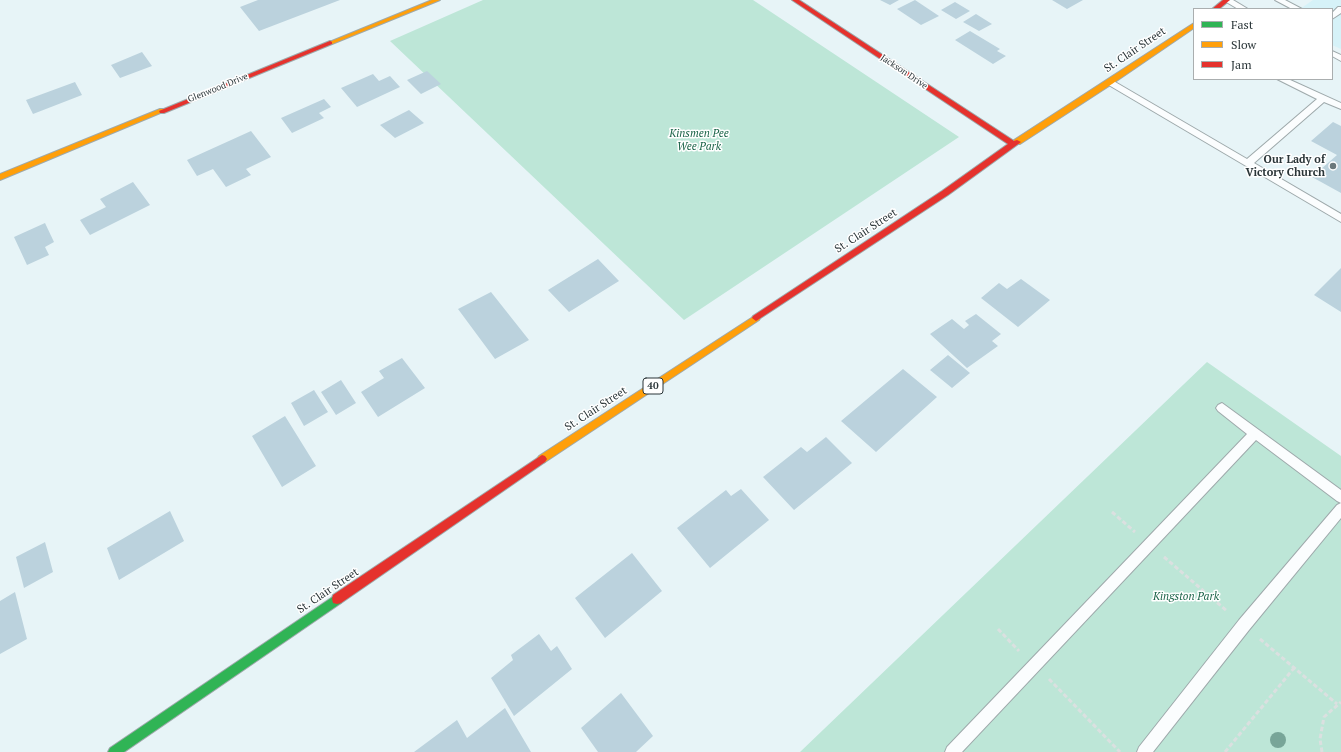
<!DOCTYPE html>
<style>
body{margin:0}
#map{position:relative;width:1341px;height:752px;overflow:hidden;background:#e7f4f7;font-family:"PT Serif",serif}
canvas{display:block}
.legend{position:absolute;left:1193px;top:8px;width:140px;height:72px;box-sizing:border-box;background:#fff;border:1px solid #aaaeaf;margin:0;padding:5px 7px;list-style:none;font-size:12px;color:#2a3538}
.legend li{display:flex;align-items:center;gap:8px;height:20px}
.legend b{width:20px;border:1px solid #aaaeaf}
</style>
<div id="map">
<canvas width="1341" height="752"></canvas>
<ul class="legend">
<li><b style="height:5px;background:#30b455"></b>Fast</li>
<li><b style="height:5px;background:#ff9f0a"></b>Slow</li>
<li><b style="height:5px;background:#e5322d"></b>Jam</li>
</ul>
</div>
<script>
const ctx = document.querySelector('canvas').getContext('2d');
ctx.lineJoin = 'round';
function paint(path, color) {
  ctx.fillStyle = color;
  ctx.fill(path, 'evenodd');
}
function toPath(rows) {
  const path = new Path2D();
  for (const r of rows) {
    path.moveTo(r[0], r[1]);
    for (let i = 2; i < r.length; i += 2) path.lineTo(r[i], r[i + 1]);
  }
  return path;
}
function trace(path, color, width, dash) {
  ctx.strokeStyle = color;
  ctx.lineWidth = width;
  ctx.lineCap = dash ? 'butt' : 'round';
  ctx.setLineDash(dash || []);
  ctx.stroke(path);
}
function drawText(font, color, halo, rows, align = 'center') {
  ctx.font = font + ' "PT Serif",serif';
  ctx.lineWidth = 3;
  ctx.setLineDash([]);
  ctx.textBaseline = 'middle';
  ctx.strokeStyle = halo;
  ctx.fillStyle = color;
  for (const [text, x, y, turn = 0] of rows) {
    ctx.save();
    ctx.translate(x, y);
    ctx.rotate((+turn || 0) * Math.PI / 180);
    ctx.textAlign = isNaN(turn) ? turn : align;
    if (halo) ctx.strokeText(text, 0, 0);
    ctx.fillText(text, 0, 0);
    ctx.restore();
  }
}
const built = toPath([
 [1313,0,1341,0,1341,49,1332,45,1332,9,1300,9]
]);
const green = toPath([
 [483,0,753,0,959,137,684,320,390,41],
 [1207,362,1341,456,1341,752,800,752]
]);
const building = toPath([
 [258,0,340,0,259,31,240,7],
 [880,0,899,0,890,5],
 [915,0,939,16,921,25,897,9],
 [1052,0,1083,0,1067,9],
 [955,2,970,11,956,19,941,10],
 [976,14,992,24,979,31,963,22],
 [970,31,1000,49,997,51,1006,56,993,64,955,40],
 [142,52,152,66,120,78,111,65],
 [427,71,441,84,421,94,407,80],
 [373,74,379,81,390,76,400,87,357,107,341,88],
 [75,82,82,95,33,114,26,100],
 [324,99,331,107,319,113,324,118,292,133,281,118],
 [409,110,424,123,395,138,380,125],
 [1333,122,1341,126,1341,193,1312,177,1337,155,1311,141],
 [251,131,271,157,246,169,251,175,226,187,213,169,197,176,187,160],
 [133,182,150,205,90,235,80,220,106,207,100,199],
 [45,223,54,242,45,247,49,255,27,265,14,237],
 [598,259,619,281,569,312,548,290],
 [1341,268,1341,312,1314,295],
 [1021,279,1050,300,1018,327,981,298,999,283,1007,289],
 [491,292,529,340,495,359,458,309],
 [976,314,1001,334,992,341,998,346,967,368,930,334,952,319,964,329,969,325,965,321],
 [948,355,970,373,952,388,930,370],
 [402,358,425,388,378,417,361,392,384,378,379,371],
 [903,369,937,397,876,452,841,421],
 [341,380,356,403,336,415,321,392],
 [314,390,328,412,304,426,291,403],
 [285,416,316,466,282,487,252,436],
 [826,437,852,463,794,510,763,477,801,447,807,452],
 [741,489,769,520,710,568,677,528,726,490,731,496],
 [170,511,184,541,119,580,107,548],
 [45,542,53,572,24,588,16,557],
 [632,553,662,591,605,638,575,598],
 [15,592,27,639,0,654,0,601],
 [539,634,551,651,557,646,572,669,514,716,491,678,513,660,511,655],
 [621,693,653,736,636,752,598,752,581,728],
 [505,708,531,752,414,752,457,720,467,738]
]);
const path = toPath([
 [1112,512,1135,532],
 [1164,557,1227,611],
 [998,629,1019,651],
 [1260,639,1337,704],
 [1049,679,1120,752],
 [1225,752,1294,668],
 [1322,752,1320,739,1324,717,1341,702]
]);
const lane = toPath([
 [1223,0,1233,0,1248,9,1238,9,1223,0],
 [1275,0,1285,0,1302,9,1292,9,1275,0],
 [1338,7,1341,7,1341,13,1332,19,1332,13,1338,7],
 [1332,51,1341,55,1341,61,1332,56,1332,51],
 [1110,79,1247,159,1317,99,1277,79,1288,79,1341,103,1341,109,1324,102,1254,163,1341,214,1341,222,1107,84,1106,82,1110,79],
 [1222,403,1341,490,1341,503,1337,501,1256,440,962,752,945,752,947,747,1247,434,1218,411,1216,408,1218,405,1222,403],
 [1341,503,1341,518,1249,630,1153,752,1137,752,1139,747,1239,620,1337,505,1341,503]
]);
const fast = toPath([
 [337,594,341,595,342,599,341,603,124,752,108,752,110,748,337,594]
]);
const slow = toPath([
 [432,0,440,0,332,44,327,43,432,0],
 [1194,23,1194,28,1112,84,1020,144,1014,144,1014,140,1194,23],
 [160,109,164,109,165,111,0,180,0,174,160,109],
 [756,315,760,318,759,320,545,462,542,463,539,462,537,459,539,456,756,315]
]);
const jam = toPath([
 [792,0,799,0,1014,141,1017,140,1021,142,948,195,756,321,752,318,753,316,942,191,1008,144,792,0],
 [1223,0,1230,0,1219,9,1212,9,1223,0],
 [330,41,332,42,332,44,164,113,160,113,159,111,330,41],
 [542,455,545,456,547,459,545,462,341,603,337,604,333,603,332,599,333,595,542,455]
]);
const trees = [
 [1278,740]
];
const markers = [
 [1333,166,4,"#6c787b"]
];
const farStreetnames = [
 ["Jackson Drive",904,72,34],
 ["Glenwood Drive",218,88,-22]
];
const shields = [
 [653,386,20]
];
const shieldNames = [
 ["40",653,386]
];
const streetNames = [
 ["St. Clair Street",1135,50,-34],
 ["St. Clair Street",866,231,-33],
 ["St. Clair Street",596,409,-33],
 ["St. Clair Street",328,591,-34]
];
const parkNames = [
 ["Kinsmen Pee",699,134],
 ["Wee Park",699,147],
 ["Kingston Park",1186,597]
];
const poiNames = [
 ["Our Lady of",1325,160],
 ["Victory Church",1325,173]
];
paint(built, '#d6f2f8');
paint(green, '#bde6d7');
paint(building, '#bbd2dd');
trace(lane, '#9ea9ab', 2);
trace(fast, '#9ea9ab', 2);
trace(slow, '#9ea9ab', 2);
trace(jam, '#9ea9ab', 2);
trace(path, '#dbe0e0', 3, [4.5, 2.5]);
paint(lane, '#fbfdfe');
paint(fast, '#30b455');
paint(slow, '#ff9f0a');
paint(jam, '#e5322d');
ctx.fillStyle = '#78a598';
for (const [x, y] of trees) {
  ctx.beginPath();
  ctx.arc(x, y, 8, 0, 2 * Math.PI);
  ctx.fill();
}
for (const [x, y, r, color] of markers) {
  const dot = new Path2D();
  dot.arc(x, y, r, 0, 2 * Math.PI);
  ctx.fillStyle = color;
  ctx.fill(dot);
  trace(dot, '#fff', 1.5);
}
drawText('9px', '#2a3538', '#fff', farStreetnames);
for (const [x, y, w] of shields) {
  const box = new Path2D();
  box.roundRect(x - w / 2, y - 8, w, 16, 3);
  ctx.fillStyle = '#fff';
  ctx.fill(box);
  trace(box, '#2a3538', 1);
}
drawText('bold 10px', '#2a3538', null, shieldNames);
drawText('11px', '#2a3538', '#fff', streetNames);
drawText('italic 11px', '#1d654a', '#fff', parkNames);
drawText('bold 11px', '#2a3538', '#fff', poiNames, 'right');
</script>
